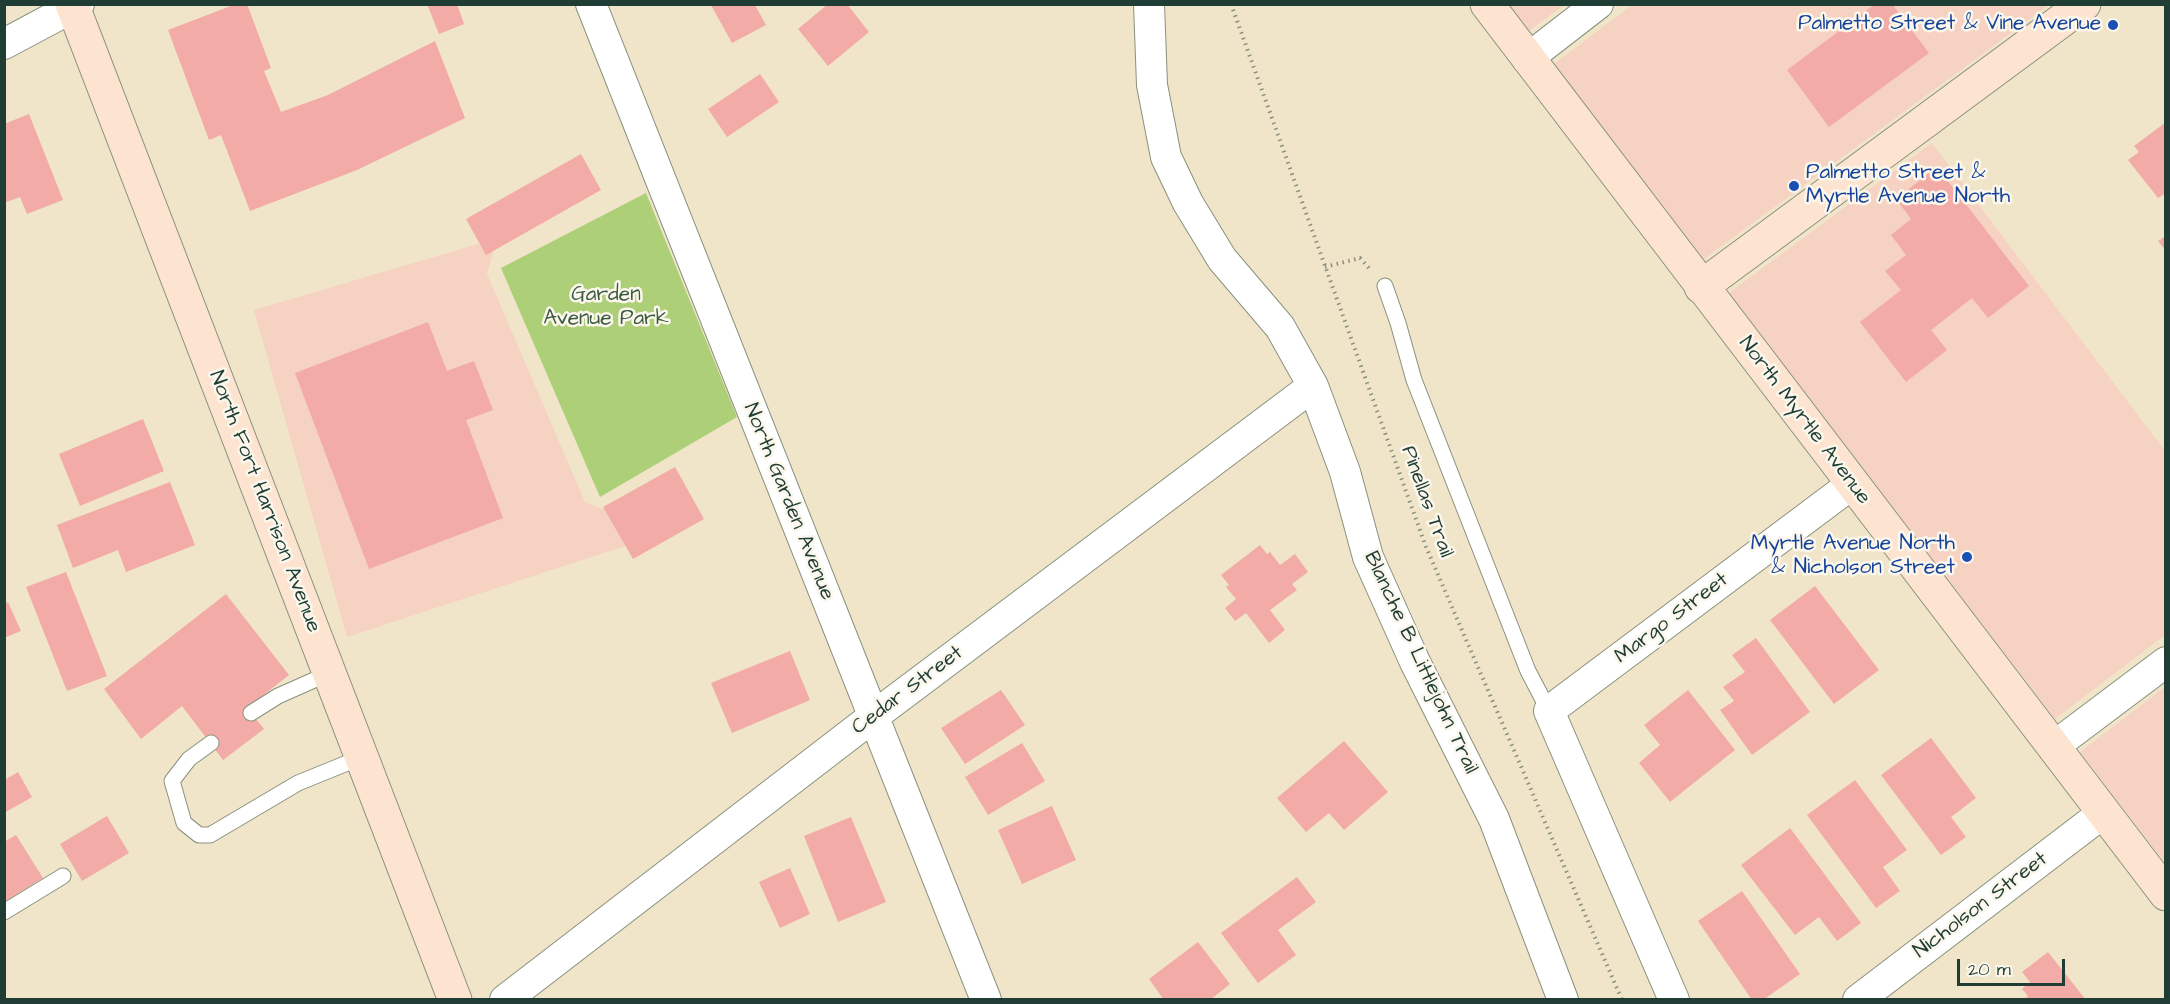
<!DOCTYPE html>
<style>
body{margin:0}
#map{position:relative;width:2170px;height:1004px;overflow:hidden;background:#f1e5c9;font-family:"Architects Daughter",sans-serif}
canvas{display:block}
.frame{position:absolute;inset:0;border:6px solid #1f3d34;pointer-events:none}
.scale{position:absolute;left:1957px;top:959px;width:108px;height:27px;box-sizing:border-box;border:3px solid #1f3d34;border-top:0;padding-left:8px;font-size:18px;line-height:21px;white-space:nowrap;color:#1f3d34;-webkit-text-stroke:4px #fbf7ec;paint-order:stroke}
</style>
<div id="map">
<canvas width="2170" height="1004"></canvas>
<div class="frame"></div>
<div class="scale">20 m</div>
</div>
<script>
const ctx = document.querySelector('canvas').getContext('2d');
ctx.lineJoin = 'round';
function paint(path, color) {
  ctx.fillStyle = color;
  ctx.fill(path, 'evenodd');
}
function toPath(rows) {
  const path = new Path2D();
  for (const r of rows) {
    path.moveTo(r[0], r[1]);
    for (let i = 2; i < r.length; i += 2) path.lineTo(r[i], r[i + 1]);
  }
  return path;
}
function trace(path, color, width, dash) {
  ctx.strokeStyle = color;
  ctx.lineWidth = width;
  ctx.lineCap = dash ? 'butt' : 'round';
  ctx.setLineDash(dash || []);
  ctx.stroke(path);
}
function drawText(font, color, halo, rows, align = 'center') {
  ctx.font = font + ' "Architects Daughter",sans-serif';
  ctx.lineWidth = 5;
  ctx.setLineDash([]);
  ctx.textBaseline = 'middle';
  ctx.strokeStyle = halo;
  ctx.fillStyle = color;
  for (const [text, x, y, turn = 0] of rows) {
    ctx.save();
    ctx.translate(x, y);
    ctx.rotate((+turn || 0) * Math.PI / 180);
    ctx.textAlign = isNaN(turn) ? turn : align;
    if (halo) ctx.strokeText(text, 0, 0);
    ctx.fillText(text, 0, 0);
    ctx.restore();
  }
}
const built = toPath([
 [1510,5,1564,5,1529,31],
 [1632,5,2049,5,1704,259,1554,64],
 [1932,143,2165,451,2165,635,2055,719,1729,293],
 [488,241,493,253,487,274,585,502,610,512,625,546,347,637,254,310],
 [2165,687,2165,863,2080,752]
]);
const green = toPath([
 [646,193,737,417,600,497,501,268]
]);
const building = toPath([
 [236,4,247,4,271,68,264,71,281,112,328,95,435,41,465,118,357,170,250,211,221,135,209,140,168,30],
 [427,4,457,4,464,24,439,34],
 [828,4,847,4,869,32,828,66,798,29],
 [1875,4,1892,4,1929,53,1829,127,1787,70],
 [711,5,755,5,766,25,732,43],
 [760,74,779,102,727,137,708,109],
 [29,114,63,200,27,214,20,197,4,203,4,124],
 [2166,122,2166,193,2158,198,2128,160,2139,152,2134,146],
 [581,154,601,190,486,255,466,219],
 [1937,167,2029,286,1988,318,1972,298,1931,330,1947,350,1906,382,1860,322,1901,290,1885,271,1906,255,1891,235,1911,219,1896,199],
 [2166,236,2166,251,2158,241],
 [428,322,447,371,474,361,493,410,466,420,503,518,369,569,295,373],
 [143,419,164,471,80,506,59,454],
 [675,467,704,519,633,559,603,507],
 [170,482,195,545,126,572,118,550,73,568,57,525],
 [1260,545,1267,554,1270,552,1280,565,1295,554,1308,572,1292,584,1297,590,1270,610,1285,630,1269,643,1246,613,1235,621,1225,608,1236,599,1226,587,1229,585,1221,575],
 [66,572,107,676,67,691,26,587],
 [1815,586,1879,670,1834,704,1770,620],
 [226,594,289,675,247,708,264,729,223,760,182,706,141,739,104,689],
 [8,602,21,631,4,638,4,604],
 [1756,638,1810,712,1752,755,1720,710,1734,701,1723,687,1745,672,1732,655],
 [790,651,810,700,732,733,711,683],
 [1001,690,1025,725,965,764,941,728],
 [1688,690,1735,750,1670,802,1639,763,1660,745,1644,725],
 [1931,738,1976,798,1951,817,1966,837,1941,855,1881,775],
 [1344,741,1388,792,1344,830,1329,813,1306,832,1277,798],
 [1022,743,1045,781,988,815,965,777],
 [18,772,32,797,4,813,4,776,6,779],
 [1855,780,1907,850,1883,867,1900,891,1876,908,1807,815],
 [1052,806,1076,860,1022,884,998,830],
 [107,816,129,853,82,881,60,844],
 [851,817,886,902,838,922,804,836],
 [1790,828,1861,923,1837,941,1819,917,1795,935,1741,865],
 [16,835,43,878,4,902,4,842],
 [790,868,810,914,780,928,759,882],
 [1297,877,1316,902,1278,930,1296,955,1258,983,1221,933],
 [1742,891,1800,974,1763,1000,1752,1000,1698,921],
 [1198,942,1230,984,1210,1000,1164,1000,1149,979],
 [2048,952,2086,1000,2023,1000,2028,996,2022,989,2030,982,2022,972]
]);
const path = toPath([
 [1231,4,1426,547,1622,1000],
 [1325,267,1360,258,1369,268]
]);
const lane = toPath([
 [1385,286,1398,323,1414,380,1528,671,1549,711],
 [251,713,278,696,330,673],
 [211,743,189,759,172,781,184,823,199,835,210,835,298,783,362,757],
 [4,912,63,876]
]);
const street = toPath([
 [591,4,986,1000],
 [1149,4,1152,85,1166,157,1188,203,1222,259,1280,327,1313,386,1345,472,1368,557,1415,662,1494,819,1563,1000],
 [4,44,79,4],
 [1527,59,1598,4],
 [2053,747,2166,662],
 [505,1000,874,716,1313,386],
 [1674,1000,1549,711,1852,484],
 [1858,1000,2103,813]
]);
const secondary = toPath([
 [72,4,455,1000],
 [1487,4,2166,894],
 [1701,287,2084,4]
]);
const markers = [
 [2113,25,6,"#1a4fb4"],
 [1794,186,6,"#1a4fb4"],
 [1967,557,6,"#1a4fb4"]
];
const transitNames = [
 ["Palmetto Street & Vine Avenue",2101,25],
 ["Palmetto Street &",1806,174,"left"],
 ["Myrtle Avenue North",1806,198,"left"],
 ["Myrtle Avenue North",1955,545],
 ["& Nicholson Street",1955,569]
];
const parkNames = [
 ["Garden",606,296],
 ["Avenue Park",606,320]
];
const streetNames = [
 ["North Myrtle Avenue",1804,421,53],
 ["North Fort Harrison Avenue",264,502,69],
 ["North Garden Avenue",788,502,68],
 ["Pinellas Trail",1426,502,70],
 ["Margo Street",1672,619,-37],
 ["Blanche B Littlejohn Trail",1420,663,65],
 ["Cedar Street",908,691,-37],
 ["Nicholson Street",1981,906,-37]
];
paint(built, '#f5d2c2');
paint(green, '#adcf77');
paint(building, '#f2aba6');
trace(lane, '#88917e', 17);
trace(street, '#88917e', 32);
trace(secondary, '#88917e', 35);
trace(path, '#88917e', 4, [1.5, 4.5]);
trace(lane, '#fff', 15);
trace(street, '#fff', 30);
trace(secondary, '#fde4d0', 33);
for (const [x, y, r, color] of markers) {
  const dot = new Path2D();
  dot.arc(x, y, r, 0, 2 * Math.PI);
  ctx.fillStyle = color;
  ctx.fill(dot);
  trace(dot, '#fbf7ec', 2);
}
drawText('21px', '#164399', '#fbf7ec', transitNames, 'right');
drawText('21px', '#3b5a41', '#fbf7ec', parkNames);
drawText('21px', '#1f3d34', '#fbf7ec', streetNames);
</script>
